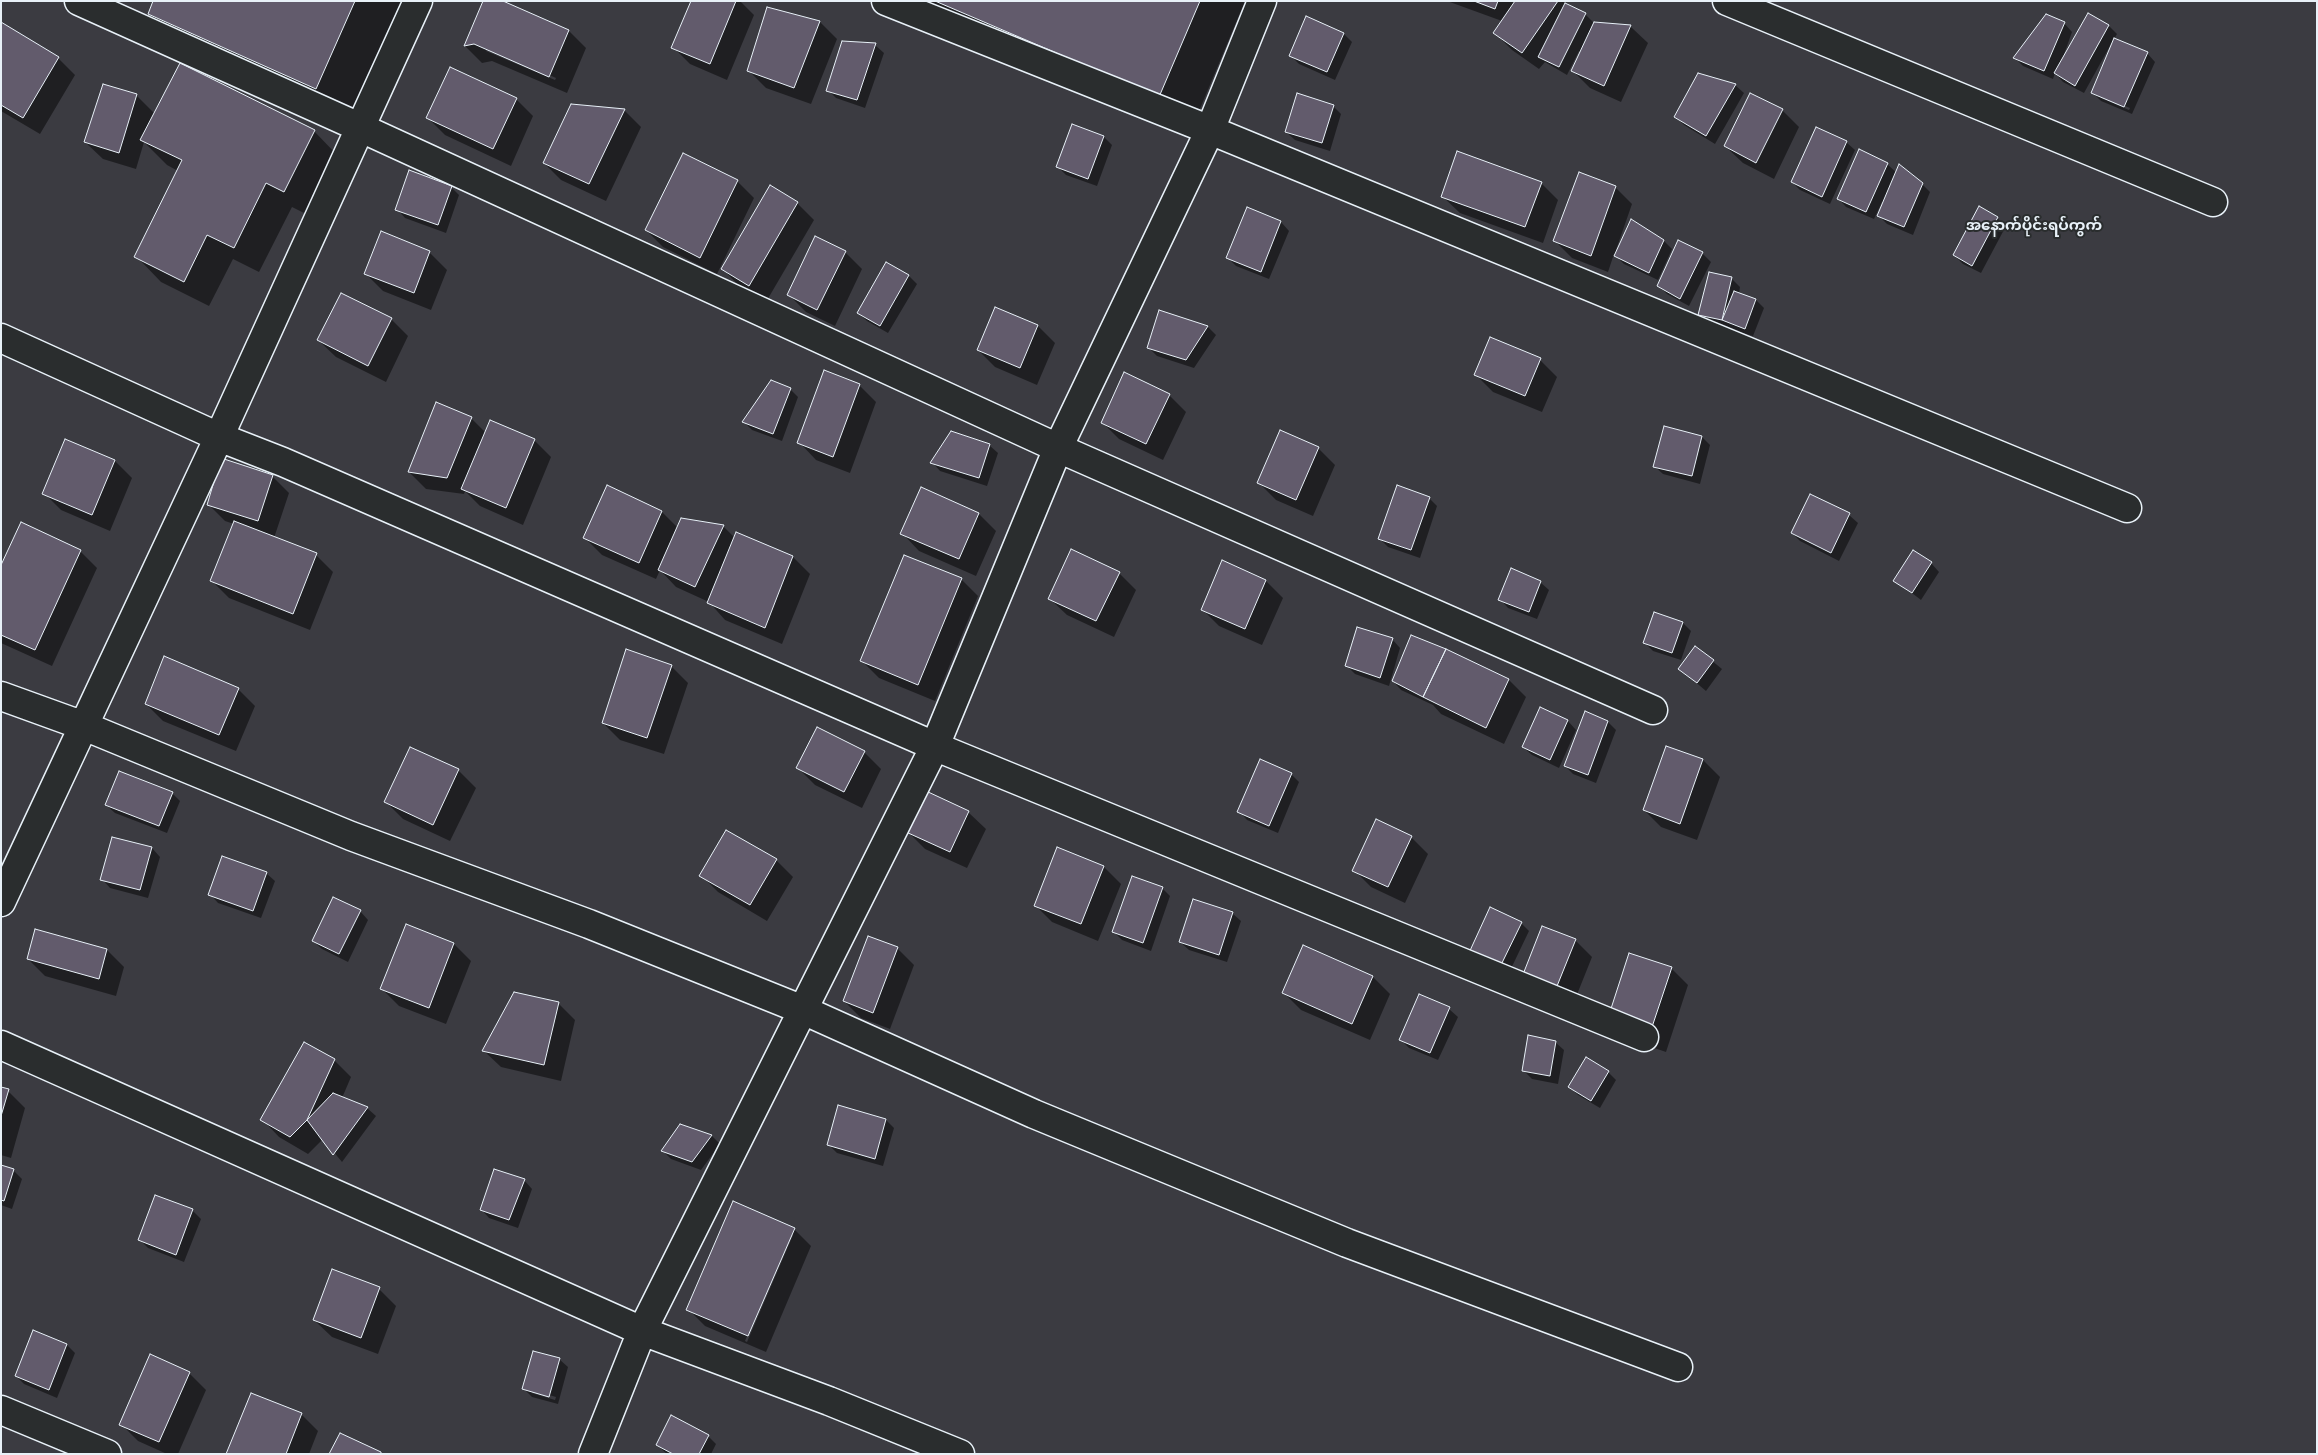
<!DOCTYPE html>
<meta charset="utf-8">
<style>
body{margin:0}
#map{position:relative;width:2318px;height:1455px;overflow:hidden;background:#3b3b41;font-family:Delius,sans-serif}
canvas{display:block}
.frame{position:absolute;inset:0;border:2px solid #e8f1f8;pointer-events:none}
</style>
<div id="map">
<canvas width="2318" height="1455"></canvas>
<div class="frame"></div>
</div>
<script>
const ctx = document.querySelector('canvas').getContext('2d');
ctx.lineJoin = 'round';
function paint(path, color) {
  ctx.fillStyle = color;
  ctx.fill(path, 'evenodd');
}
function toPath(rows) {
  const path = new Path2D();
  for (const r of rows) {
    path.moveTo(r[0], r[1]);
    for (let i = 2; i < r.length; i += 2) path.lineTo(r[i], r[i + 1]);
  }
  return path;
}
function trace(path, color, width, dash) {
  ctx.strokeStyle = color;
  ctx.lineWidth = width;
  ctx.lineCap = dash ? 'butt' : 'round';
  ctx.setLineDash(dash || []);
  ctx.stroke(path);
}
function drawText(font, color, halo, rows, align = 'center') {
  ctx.font = font + ' Delius,"Noto Sans Myanmar",sans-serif';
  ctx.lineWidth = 4;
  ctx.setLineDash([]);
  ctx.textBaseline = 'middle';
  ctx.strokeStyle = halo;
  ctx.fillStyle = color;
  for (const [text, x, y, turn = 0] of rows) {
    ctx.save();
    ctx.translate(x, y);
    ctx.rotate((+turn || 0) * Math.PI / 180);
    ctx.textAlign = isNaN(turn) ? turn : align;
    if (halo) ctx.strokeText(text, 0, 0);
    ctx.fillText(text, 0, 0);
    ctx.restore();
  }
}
const shadow = toPath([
 [155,1,401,1,349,120,182,46,149,14],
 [484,1,569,31,586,48,567,93,492,61,482,63,465,46],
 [486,48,556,78,555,80,486,51],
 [692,1,740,1,754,15,727,80,690,64,673,47],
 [893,1,1245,1,1192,128],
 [1447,1,1563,1,1585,14,1594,23,1631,27,1648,43,1621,102,1590,88,1573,71,1581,52,1579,51,1567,75,1545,62,1539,69,1512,50,1495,33,1502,21],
 [768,9,820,22,837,39,811,104,766,88,748,70],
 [2088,14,2109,26,2117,34,2114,39,2147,53,2155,62,2132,114,2101,101,2093,93,2113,45,2111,44,2084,93,2063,82,2055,73,2053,79,2023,66,2015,58,2064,23,2072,32,2062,60],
 [2101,96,2130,108,2129,110,2101,98],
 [1,23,58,58,75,75,40,134,1,111],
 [1344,34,1352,42,1335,80,1299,64,1291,56],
 [875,45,884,53,865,108,836,98,828,90],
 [104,85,137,96,155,114,314,131,339,157,310,216,292,207,259,272,233,259,209,306,161,282,136,256,178,171,167,165,144,142,136,169,103,159,85,142],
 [1735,85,1744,93,1715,144,1684,125,1676,117],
 [516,99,533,116,511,166,445,135,428,118],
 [1333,106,1341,114,1330,151,1295,140,1286,132],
 [624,110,641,127,606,201,561,180,544,163],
 [1782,110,1799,127,1774,179,1743,163,1725,146],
 [1104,137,1112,145,1097,186,1066,175,1058,167],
 [1846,142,1855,150,1830,204,1800,190,1792,182],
 [1887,164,1897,173,1922,184,1930,192,1913,235,1887,224,1879,216,1884,203,1882,202,1874,219,1846,207,1838,198],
 [737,181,754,198,717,274,663,247,646,230],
 [1541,183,1558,200,1543,243,1460,213,1442,196],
 [451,187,459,195,446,233,405,218,397,209],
 [1615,187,1632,204,1616,250,1664,241,1672,249,1658,280,1624,264,1614,254,1608,272,1572,258,1555,241],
 [797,203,814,220,766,302,739,286,721,267,722,268],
 [1248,209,1281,222,1289,231,1269,279,1236,266,1228,258],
 [1997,218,2006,226,1981,273,1963,264,1954,255],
 [381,233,430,253,447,270,431,310,383,291,366,274],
 [845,252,862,269,835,326,806,312,789,295],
 [1702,253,1711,262,1689,306,1667,294,1659,286],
 [887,263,909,276,917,284,888,333,867,321,858,313],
 [1732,279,1740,287,1739,294,1756,300,1764,308,1753,336,1708,323,1700,314],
 [996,308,1038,326,1055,343,1037,385,995,367,978,350],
 [1160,312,1208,327,1216,335,1194,368,1157,356,1148,347],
 [391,319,408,336,386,382,336,357,318,340],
 [1491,339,1540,360,1557,377,1542,412,1493,392,1476,375],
 [859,385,876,402,850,473,816,460,799,442],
 [790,389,798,397,782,441,752,430,744,422],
 [1169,395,1186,412,1163,460,1119,439,1102,422],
 [471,418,486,433,534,440,551,457,523,525,480,506,465,491,464,494,426,489,409,472],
 [1702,437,1710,445,1700,484,1663,474,1654,466],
 [65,440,115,461,132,478,110,531,61,510,44,493],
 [989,445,998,453,987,486,940,471,932,462],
 [1318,448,1335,465,1313,516,1276,500,1259,483],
 [272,476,289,493,274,538,316,555,333,572,310,630,229,598,212,581,234,524,225,521,208,504],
 [608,487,662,512,678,528,723,526,735,538,793,557,810,574,782,644,725,620,709,602,676,587,660,570,656,579,602,555,585,538],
 [921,489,979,514,996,531,976,576,919,551,902,533],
 [1811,495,1849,515,1858,523,1839,561,1800,541,1792,533],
 [1429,498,1437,506,1420,558,1388,547,1380,539],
 [80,551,97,568,52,666,1,643,1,568],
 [1931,563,1939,572,1921,600,1895,580],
 [1119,573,1136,590,1114,637,1067,615,1049,598],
 [961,579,978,596,935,701,879,678,862,661],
 [1266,581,1283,598,1262,645,1219,626,1202,609],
 [1540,582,1549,590,1537,619,1508,608,1500,599],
 [1683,623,1691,631,1681,660,1653,651,1645,643],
 [1392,639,1400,648,1389,686,1355,674,1347,666],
 [1695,647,1722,669,1706,691,1680,669],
 [1446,650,1509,680,1526,697,1504,744,1441,714,1433,705,1401,690,1393,681],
 [671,666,688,683,664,754,620,740,603,723],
 [238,689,255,706,236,751,163,721,146,704],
 [1541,709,1568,721,1576,730,1559,768,1532,755,1523,747],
 [1608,722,1616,730,1596,783,1573,774,1565,766],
 [1667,747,1703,760,1720,777,1697,840,1661,827,1644,810],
 [411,748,459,771,476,788,450,841,403,819,386,802],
 [864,752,881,769,862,808,815,785,798,768],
 [1291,774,1299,782,1278,833,1247,820,1239,811],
 [926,792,968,812,986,829,967,868,925,849,908,832],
 [172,793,180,801,167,833,115,813,106,805],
 [1411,837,1428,854,1405,903,1371,887,1354,870],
 [113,838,152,848,160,857,148,898,110,888,102,879],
 [1058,848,1104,867,1121,884,1098,941,1052,922,1035,905],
 [776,860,793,877,767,921,718,892,701,875],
 [266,873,275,881,261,918,218,903,210,894],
 [1162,888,1170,896,1151,951,1122,940,1114,932],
 [360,911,368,920,348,962,322,949,313,941],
 [1232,913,1241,921,1227,962,1189,950,1180,942],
 [1521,923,1529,931,1507,977,1478,963],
 [1575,940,1592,957,1570,1012,1538,999],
 [454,944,471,961,446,1024,399,1006,382,989],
 [1304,947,1373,977,1390,994,1370,1040,1301,1010,1284,993],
 [897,948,914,965,890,1029,861,1018,844,1001],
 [107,950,124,967,116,996,45,976,28,959],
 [1671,968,1688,985,1666,1052,1625,1038],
 [558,1003,575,1020,561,1081,501,1067,484,1051],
 [1449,1009,1458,1017,1438,1060,1409,1048,1401,1040],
 [1555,1042,1564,1050,1558,1084,1532,1079,1524,1071],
 [334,1060,351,1077,342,1098,367,1108,376,1116,342,1162,323,1139,308,1154,279,1137,262,1119],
 [1608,1072,1616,1080,1600,1108,1578,1095,1570,1087],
 [1,1089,8,1091,25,1108,11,1158,1,1155],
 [886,1120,894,1128,883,1166,837,1153,828,1144],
 [681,1125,712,1136,720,1144,701,1170,671,1159,663,1151],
 [1,1166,13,1170,22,1179,12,1209,1,1205],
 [524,1180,532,1189,518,1228,489,1218,481,1209],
 [192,1210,201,1219,184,1262,148,1248,140,1240],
 [794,1229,811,1246,766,1352,705,1326,688,1309],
 [790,1235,793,1235,747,1342,745,1341],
 [379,1289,396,1306,378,1354,332,1337,314,1320],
 [34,1332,67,1345,75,1353,57,1398,24,1384,16,1376],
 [559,1359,568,1367,558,1404,532,1397,524,1389],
 [532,1390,556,1397,555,1400,532,1393],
 [189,1373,206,1390,178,1454,167,1454,138,1441,121,1424],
 [301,1414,318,1431,309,1454,228,1454],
 [708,1436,716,1444,711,1454,667,1454,657,1445]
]);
const building = toPath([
 [153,1,355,1,316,89,148,14,153,1],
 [483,1,503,1,569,30,549,77,474,44,464,46,483,1],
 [691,1,736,1,710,64,671,48,691,1],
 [935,1,1200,1,1159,97,935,1],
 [1474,1,1498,1,1495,9,1474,1],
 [1515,1,1558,1,1522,53,1493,33,1515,1],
 [1565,3,1586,13,1559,67,1538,57,1565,3],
 [767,7,820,21,794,88,747,71,767,7],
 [2088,13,2109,25,2075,86,2054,73,2088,13],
 [2046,14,2065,22,2044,71,2013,58,2046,14],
 [1306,16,1344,33,1327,72,1289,56,1306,16],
 [1,22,59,57,23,118,1,105,1,22],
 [1594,22,1631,25,1604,86,1571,71,1594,22],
 [2114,38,2148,52,2124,107,2091,93,2114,38],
 [842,41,876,43,857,100,826,91,842,41],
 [180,63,315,130,284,192,266,183,234,248,207,235,184,282,134,257,182,160,140,140,180,63],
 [450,67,517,98,493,149,426,118,450,67],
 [1698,73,1736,84,1706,136,1674,117,1698,73],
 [103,84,137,94,119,153,84,142,103,84],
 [1297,93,1334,105,1322,143,1285,132,1297,93],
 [1750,93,1783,109,1756,163,1724,146,1750,93],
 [571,104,625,109,589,184,543,163,571,104],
 [1072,124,1104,136,1088,179,1056,167,1072,124],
 [1816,127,1847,141,1822,197,1791,182,1816,127],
 [1859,149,1888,163,1866,212,1837,199,1859,149],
 [1457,151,1542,182,1525,227,1441,197,1457,151],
 [683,153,738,180,700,258,645,230,683,153],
 [1899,164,1923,183,1904,227,1877,216,1899,164],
 [409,170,452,186,438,225,395,210,409,170],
 [1579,172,1616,186,1591,256,1553,241,1579,172],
 [770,185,798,202,749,286,721,269,770,185],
 [1979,206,1998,217,1972,266,1953,255,1979,206],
 [1247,207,1281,221,1261,272,1226,258,1247,207],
 [1631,219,1664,240,1649,273,1614,256,1631,219],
 [381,231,430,251,414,293,364,274,381,231],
 [815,236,846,251,817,310,787,295,815,236],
 [1678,240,1703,252,1680,299,1657,286,1678,240],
 [886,262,909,275,880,326,857,313,886,262],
 [1709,272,1732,277,1722,320,1698,315,1709,272],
 [1734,291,1756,299,1745,329,1722,320,1734,291],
 [341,293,392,318,368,366,317,340,341,293],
 [995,307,1038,325,1020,368,977,350,995,307],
 [1159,310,1208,326,1186,360,1147,348,1159,310],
 [1490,337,1541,358,1525,396,1474,375,1490,337],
 [824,370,860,384,833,457,797,443,824,370],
 [1124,372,1170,394,1146,444,1101,423,1124,372],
 [771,380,791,388,773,434,742,422,771,380],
 [436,402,472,417,447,478,408,472,436,402],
 [490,420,535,439,506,508,461,489,490,420],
 [1664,426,1702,436,1692,476,1653,467,1664,426],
 [1280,430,1319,447,1296,500,1257,483,1280,430],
 [951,431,990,444,979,478,930,463,951,431],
 [65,439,115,460,92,515,42,494,65,439],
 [221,458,273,475,258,521,207,505,221,458],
 [607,485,662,511,639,563,583,538,607,485],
 [1397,485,1430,497,1411,550,1378,539,1397,485],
 [921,487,979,513,959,559,900,534,921,487],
 [1810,494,1850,513,1831,553,1791,533,1810,494],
 [681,518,724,525,695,587,658,570,681,518],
 [234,521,317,553,293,614,210,581,234,521],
 [21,522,81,550,35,650,1,635,1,565,21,522],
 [736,532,793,556,765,628,707,603,736,532],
 [1071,549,1120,572,1096,621,1048,599,1071,549],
 [1913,550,1932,562,1912,593,1893,581,1913,550],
 [904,555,962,578,918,685,860,661,904,555],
 [1222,560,1266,580,1245,629,1201,610,1222,560],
 [1511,568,1541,581,1529,612,1498,600,1511,568],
 [1654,612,1683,622,1672,653,1643,643,1654,612],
 [1357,627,1393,638,1380,678,1345,666,1357,627],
 [1411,635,1446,649,1423,697,1392,681,1411,635],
 [1695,646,1714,660,1697,683,1678,669,1695,646],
 [626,649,672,665,647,738,602,723,626,649],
 [1446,649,1509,679,1486,728,1423,697,1446,649],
 [164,656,239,688,219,735,145,704,164,656],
 [1540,707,1568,720,1550,760,1522,747,1540,707],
 [1585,711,1608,721,1588,775,1564,766,1585,711],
 [817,727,865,751,844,792,796,768,817,727],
 [1666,746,1703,759,1680,824,1643,810,1666,746],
 [410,747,459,769,433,825,384,802,410,747],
 [1260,759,1292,773,1269,826,1237,812,1260,759],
 [119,771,173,792,159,826,105,805,119,771],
 [926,791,969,811,950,852,906,832,926,791],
 [1376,819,1412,836,1388,887,1352,871,1376,819],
 [726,830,777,859,750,905,699,876,726,830],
 [112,837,152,847,140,890,100,880,112,837],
 [1057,847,1104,866,1081,924,1034,906,1057,847],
 [222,856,267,872,253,911,208,895,222,856],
 [1132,876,1163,887,1143,943,1112,932,1132,876],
 [333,897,361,910,339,954,312,941,333,897],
 [1193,899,1233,912,1219,955,1179,942,1193,899],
 [1490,907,1522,922,1499,969,1468,955,1490,907],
 [406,924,454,943,429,1008,380,989,406,924],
 [1542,926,1576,939,1553,996,1520,982,1542,926],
 [35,929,107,949,99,979,27,959,35,929],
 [868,936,898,947,873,1013,843,1001,868,936],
 [1303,945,1373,976,1352,1024,1282,993,1303,945],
 [1629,953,1672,967,1649,1036,1607,1021,1629,953],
 [514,992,559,1002,544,1065,482,1051,514,992],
 [1419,994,1450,1007,1430,1053,1399,1040,1419,994],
 [1528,1035,1556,1041,1550,1076,1522,1071,1528,1035],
 [304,1042,335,1059,307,1120,290,1137,260,1120,304,1042],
 [1586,1057,1609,1071,1591,1101,1568,1087,1586,1057],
 [1,1087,9,1089,1,1116,1,1087],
 [333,1093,368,1107,333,1155,307,1120,333,1093],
 [838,1105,886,1119,875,1159,827,1145,838,1105],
 [680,1124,712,1135,692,1162,661,1151,680,1124],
 [1,1165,14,1169,4,1201,1,1200,1,1165],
 [494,1169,525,1179,509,1220,480,1210,494,1169],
 [155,1195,193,1209,176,1255,138,1240,155,1195],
 [733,1201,795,1228,748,1336,686,1310,733,1201],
 [332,1269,380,1287,361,1338,313,1320,332,1269],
 [33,1330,67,1344,49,1390,15,1376,33,1330],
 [533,1351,560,1358,549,1397,522,1389,533,1351],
 [150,1354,190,1372,159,1442,119,1425,150,1354],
 [251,1393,302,1413,286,1454,226,1454,251,1393],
 [671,1415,709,1435,699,1454,673,1454,656,1445,671,1415],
 [340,1433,381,1452,381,1454,329,1454,340,1433]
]);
const minor = toPath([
 [79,1,359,127,1058,448,1653,710],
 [886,1,1210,130,2127,508],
 [1727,1,2213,202],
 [1,338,219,437,283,462,946,751,1644,1037],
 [1,696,84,726,351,836,589,924,803,1010,1034,1114,1347,1243,1678,1367],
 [1,902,219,437,418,1],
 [1,1045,642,1331,829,1401,960,1454],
 [1,1410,107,1454],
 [593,1454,642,1331,935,746,1058,448,1210,130,1262,1]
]);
const quarterNames = [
 ["အနောက်ပိုင်းရပ်ကွက်",2034,226]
];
paint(shadow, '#0007');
paint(building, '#625b6c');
trace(building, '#e8f1f8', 1);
trace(minor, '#e8f1f8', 31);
trace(minor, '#2a2d2e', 28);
drawText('bold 15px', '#e8f1f8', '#2a2d2e', quarterNames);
</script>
